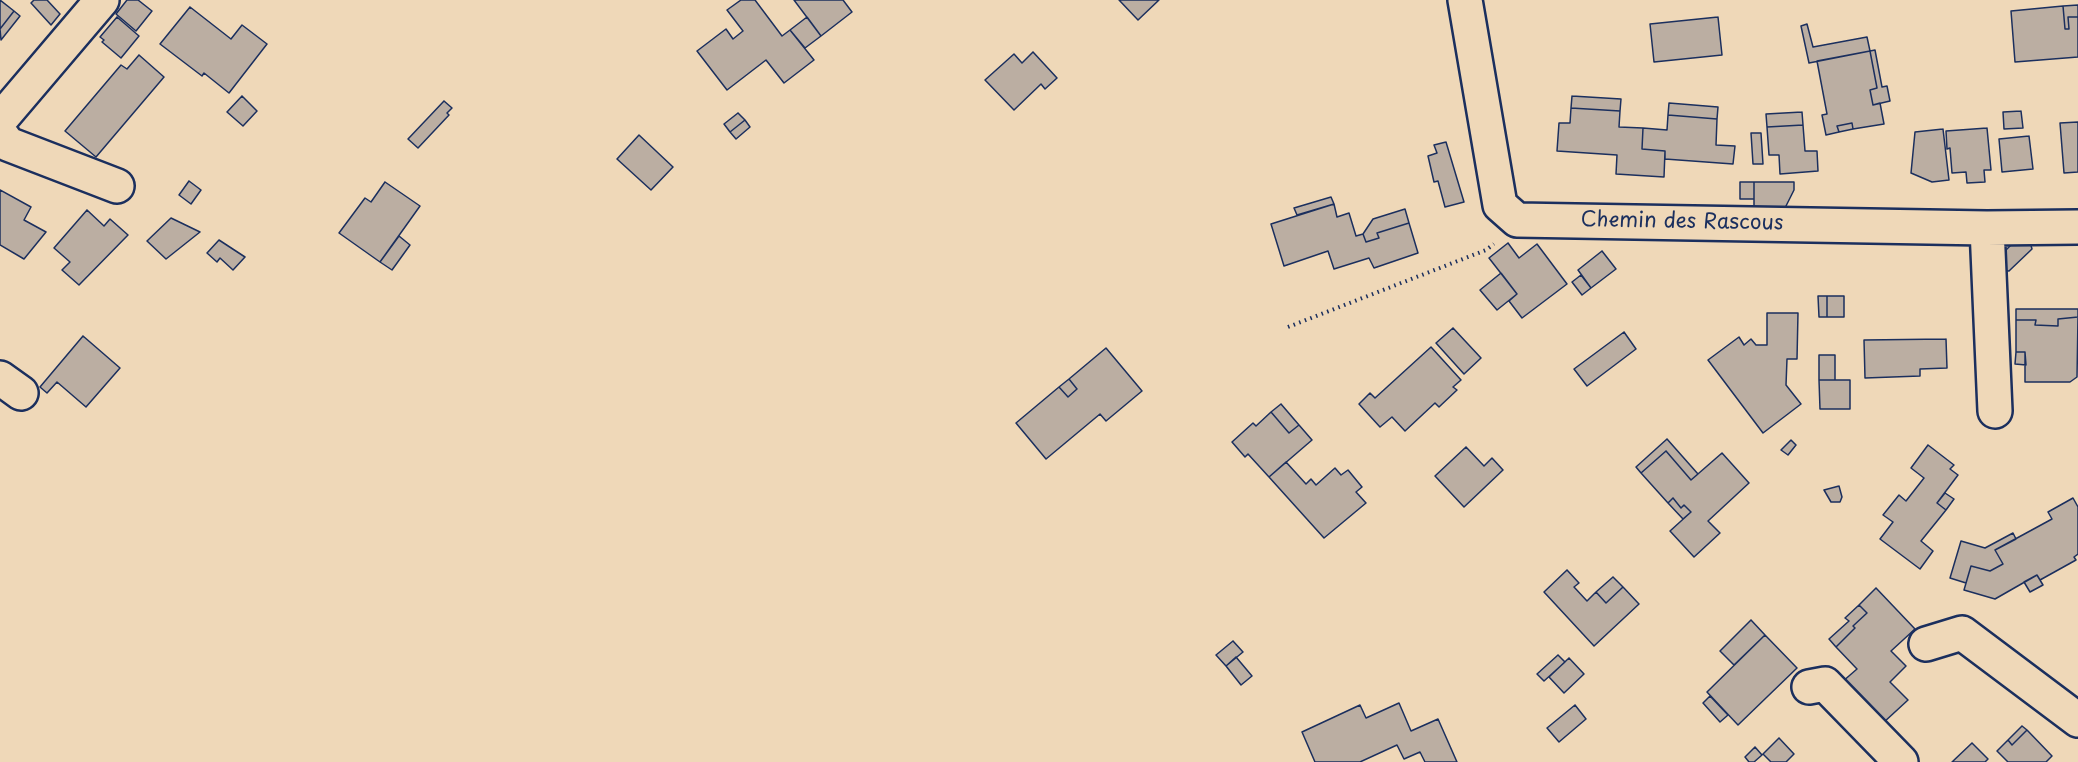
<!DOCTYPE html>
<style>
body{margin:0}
canvas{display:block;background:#efd8b8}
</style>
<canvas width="2078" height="762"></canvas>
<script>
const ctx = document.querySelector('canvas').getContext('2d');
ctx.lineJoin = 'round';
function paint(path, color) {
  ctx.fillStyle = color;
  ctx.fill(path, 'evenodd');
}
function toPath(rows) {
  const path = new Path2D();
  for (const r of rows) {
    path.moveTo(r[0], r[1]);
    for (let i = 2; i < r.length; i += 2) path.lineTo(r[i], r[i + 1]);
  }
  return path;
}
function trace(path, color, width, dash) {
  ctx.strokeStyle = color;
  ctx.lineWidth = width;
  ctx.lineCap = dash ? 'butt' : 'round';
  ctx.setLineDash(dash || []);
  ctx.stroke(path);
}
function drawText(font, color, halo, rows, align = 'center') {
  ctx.font = font + ' "Playpen Sans",sans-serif';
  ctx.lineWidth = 4.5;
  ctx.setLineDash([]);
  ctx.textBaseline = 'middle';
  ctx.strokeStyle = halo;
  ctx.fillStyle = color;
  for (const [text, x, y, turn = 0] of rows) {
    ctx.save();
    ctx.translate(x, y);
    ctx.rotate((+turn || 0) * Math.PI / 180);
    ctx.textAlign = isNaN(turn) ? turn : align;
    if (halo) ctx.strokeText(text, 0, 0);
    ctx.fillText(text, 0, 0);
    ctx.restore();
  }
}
const building = toPath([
 [0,0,14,11,0,29,0,0],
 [34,0,47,0,60,14,51,25,31,3,34,0],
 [127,0,138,0,152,11,136,31,116,14,127,0],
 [741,0,755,0,782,36,790,30,814,60,784,83,766,60,727,90,697,51,726,29,733,39,743,31,727,10,741,0],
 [794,0,843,0,852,12,821,36,794,0],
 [1119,0,1159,0,1138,20,1119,0],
 [2078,5,2078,17,2068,17,2069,29,2065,29,2063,6,2078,5],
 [2063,6,2065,29,2069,29,2068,17,2078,17,2078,57,2015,62,2011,11,2063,6],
 [190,7,231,39,242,25,267,44,229,93,204,73,202,76,160,44,190,7],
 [14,11,20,16,1,40,0,29,14,11],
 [117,17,139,36,121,58,102,42,104,40,100,37,117,17],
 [807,17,821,36,805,48,790,30,807,17],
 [1718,17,1722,55,1654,62,1650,24,1718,17],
 [1807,24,1813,47,1867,37,1870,51,1809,63,1801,26,1807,24],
 [1875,50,1882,87,1887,86,1890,101,1873,105,1870,90,1877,88,1870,51,1875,50],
 [1870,51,1877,88,1870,90,1873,105,1880,103,1884,124,1853,129,1852,123,1837,126,1839,132,1826,135,1822,115,1827,114,1817,61,1870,51],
 [1033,52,1057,78,1045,89,1041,84,1014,110,985,80,1014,54,1022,63,1033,52],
 [139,55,164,77,96,157,65,131,121,65,127,69,139,55],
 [242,96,257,111,243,126,227,112,242,96],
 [1572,96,1621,99,1620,111,1571,108,1572,96],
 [444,101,452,108,447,113,449,115,418,148,408,139,444,101],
 [1669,103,1718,107,1717,119,1668,115,1669,103],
 [1571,108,1620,111,1619,127,1643,128,1642,149,1665,151,1664,177,1616,174,1617,155,1557,151,1559,123,1570,123,1571,108],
 [2021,111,2023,128,2004,129,2003,112,2021,111],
 [1802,112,1803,125,1767,127,1766,114,1802,112],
 [738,113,745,120,730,132,724,124,738,113],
 [1668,115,1717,119,1716,145,1735,146,1733,164,1665,159,1665,151,1642,149,1643,128,1667,130,1668,115],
 [745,120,750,127,736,139,730,132,745,120],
 [2078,122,2078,172,2064,173,2060,123,2078,122],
 [1852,123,1853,129,1839,132,1837,126,1852,123],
 [1803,125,1805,151,1817,151,1818,171,1780,174,1779,155,1769,155,1767,127,1803,125],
 [1987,128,1991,170,1984,170,1985,182,1967,183,1966,172,1952,173,1950,148,1947,149,1946,131,1987,128],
 [1943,129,1949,180,1932,182,1911,173,1915,132,1943,129],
 [1751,133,1761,133,1763,164,1753,164,1751,133],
 [639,135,673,167,651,190,617,159,639,135],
 [2029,136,2033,169,2002,172,1999,139,2029,136],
 [1446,142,1464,202,1445,207,1438,181,1434,182,1428,156,1437,153,1434,145,1446,142],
 [189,181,201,190,191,204,179,195,189,181],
 [385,182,420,206,380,262,339,233,365,198,371,202,385,182],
 [1740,182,1754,182,1754,199,1740,199,1740,182],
 [1754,182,1794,182,1794,190,1785,208,1754,208,1754,182],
 [0,190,31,207,24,220,46,232,24,259,0,245,0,190],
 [1331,197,1334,204,1297,215,1294,208,1331,197],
 [1334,204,1337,217,1349,213,1356,236,1363,234,1366,242,1379,238,1377,233,1409,223,1418,253,1374,268,1369,258,1334,269,1328,251,1284,266,1271,224,1334,204],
 [1405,209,1409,223,1377,233,1379,238,1366,242,1363,234,1373,219,1405,209],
 [87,210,104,226,110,219,128,235,79,285,62,270,70,262,54,248,87,210],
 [171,218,200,232,166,259,147,241,171,218],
 [399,236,410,245,392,270,380,262,399,236],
 [2018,238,2029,238,2032,249,2009,271,1998,270,1997,259,2018,238],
 [219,240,245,257,233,270,220,258,217,262,207,253,219,240],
 [1508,243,1519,258,1537,244,1567,284,1522,318,1509,301,1517,294,1489,258,1508,243],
 [1602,251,1616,269,1591,288,1578,270,1602,251],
 [1501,273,1517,294,1497,310,1480,290,1501,273],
 [1581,275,1591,288,1582,295,1572,282,1581,275],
 [1818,296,1827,296,1827,317,1819,317,1818,296],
 [1827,296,1844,296,1844,317,1827,317,1827,296],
 [2016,309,2078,309,2078,317,2058,319,2058,326,2035,325,2036,320,2016,320,2016,309],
 [1767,313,1798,313,1797,359,1787,359,1786,385,1801,404,1763,433,1708,360,1739,337,1744,345,1751,339,1756,345,1767,345,1767,313],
 [2078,317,2077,377,2070,382,2025,382,2025,352,2016,352,2016,320,2036,320,2035,325,2058,326,2058,319,2078,317],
 [1453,328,1481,358,1464,374,1436,343,1453,328],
 [1624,332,1636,349,1587,386,1574,369,1624,332],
 [83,336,120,368,86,407,57,382,47,393,40,387,83,336],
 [1946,339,1947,368,1920,369,1920,376,1865,378,1864,340,1946,339],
 [1431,347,1461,380,1453,387,1457,390,1439,407,1435,403,1405,431,1392,417,1380,427,1359,404,1370,393,1375,398,1431,347],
 [1106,348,1142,391,1106,421,1100,414,1046,459,1016,423,1059,387,1068,397,1077,389,1069,379,1106,348],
 [2016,352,2025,352,2026,365,2015,364,2016,352],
 [1819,355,1835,355,1835,380,1819,380,1819,355],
 [1069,379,1077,389,1068,397,1059,387,1069,379],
 [1819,380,1850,380,1850,409,1820,409,1819,380],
 [1281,404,1299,425,1289,433,1271,412,1281,404],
 [1271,412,1289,433,1299,425,1312,440,1269,477,1248,454,1245,457,1232,442,1253,423,1256,426,1271,412],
 [1667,439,1698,474,1691,480,1666,451,1641,473,1636,467,1667,439],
 [1791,440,1796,445,1788,455,1781,450,1791,440],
 [1928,445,1954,465,1950,469,1958,475,1937,503,1946,510,1921,541,1933,551,1920,569,1880,539,1893,522,1883,515,1899,495,1906,501,1924,478,1911,468,1928,445],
 [1466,447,1484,466,1492,458,1503,470,1464,507,1435,476,1466,447],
 [1666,451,1691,480,1722,453,1749,483,1708,521,1720,533,1694,557,1670,531,1691,512,1684,505,1681,508,1673,498,1668,503,1641,473,1666,451],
 [1286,462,1306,484,1311,479,1316,485,1335,468,1341,475,1348,470,1362,487,1356,492,1366,503,1324,538,1269,477,1286,462],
 [1839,486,1842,497,1840,502,1831,502,1824,490,1839,486],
 [1945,493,1954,499,1946,510,1937,503,1945,493],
 [1673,498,1681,508,1684,505,1691,512,1683,519,1668,503,1673,498],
 [2073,498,2078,507,2078,554,2074,557,2076,560,2040,580,2037,575,1995,599,1964,590,1971,566,1990,571,2003,564,1995,550,2052,519,2048,512,2073,498],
 [2013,533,2016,539,1995,550,2003,564,1990,571,1971,566,1966,583,1950,578,1961,541,1985,548,2013,533],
 [1567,570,1579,583,1574,587,1587,601,1596,592,1606,603,1623,587,1639,604,1594,646,1544,592,1567,570],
 [2037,575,2043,585,2030,592,2024,582,2037,575],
 [1613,577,1623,587,1606,603,1596,592,1613,577],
 [1876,588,1915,629,1891,651,1906,666,1890,682,1908,700,1883,723,1842,682,1857,669,1836,647,1855,628,1853,626,1867,613,1859,605,1876,588],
 [1859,605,1867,613,1853,626,1855,628,1836,647,1829,639,1849,621,1845,618,1859,605],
 [1751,620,1765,635,1734,665,1720,651,1751,620],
 [1765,635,1797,668,1738,725,1707,692,1765,635],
 [1233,641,1243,652,1226,666,1216,655,1233,641],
 [1558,655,1565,662,1544,681,1537,674,1558,655],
 [1236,657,1252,676,1241,685,1226,666,1236,657],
 [1569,658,1584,674,1564,693,1549,677,1569,658],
 [1710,696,1728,715,1720,722,1703,703,1710,696],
 [1399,703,1411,731,1438,719,1457,762,1425,762,1420,752,1404,759,1397,745,1360,762,1315,762,1302,732,1360,705,1366,718,1399,703],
 [1575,705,1586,719,1559,742,1547,728,1575,705],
 [2022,726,2027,730,2012,745,2008,740,2022,726],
 [2027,730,2052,756,2046,762,2008,762,1997,751,2008,740,2012,745,2027,730],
 [1779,738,1794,754,1786,762,1771,762,1763,754,1779,738],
 [1972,743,1988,759,1985,762,1952,762,1972,743],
 [1755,747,1762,755,1754,762,1749,762,1745,757,1755,747]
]);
const path = toPath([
 [1288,327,1486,250,1494,244]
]);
const minor = toPath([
 [1465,0,1500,205,1517,220,1987,228,2078,227],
 [0,120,102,0],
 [0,133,8,144,117,186],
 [1987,228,1995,411],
 [0,378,21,393],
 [1926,644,1962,633,2078,720],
 [1809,687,1825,684,1901,762]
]);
const streetNames = [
 ["Chemin des Rascous",1682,222,1]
];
paint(building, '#bbaea2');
trace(building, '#1b2f5e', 1.5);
trace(minor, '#1b2f5e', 38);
trace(path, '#1b2f5e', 4, [1.5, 4.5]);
trace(minor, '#efd8b8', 33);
drawText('21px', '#1b2f5e', '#efd8b8', streetNames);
</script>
